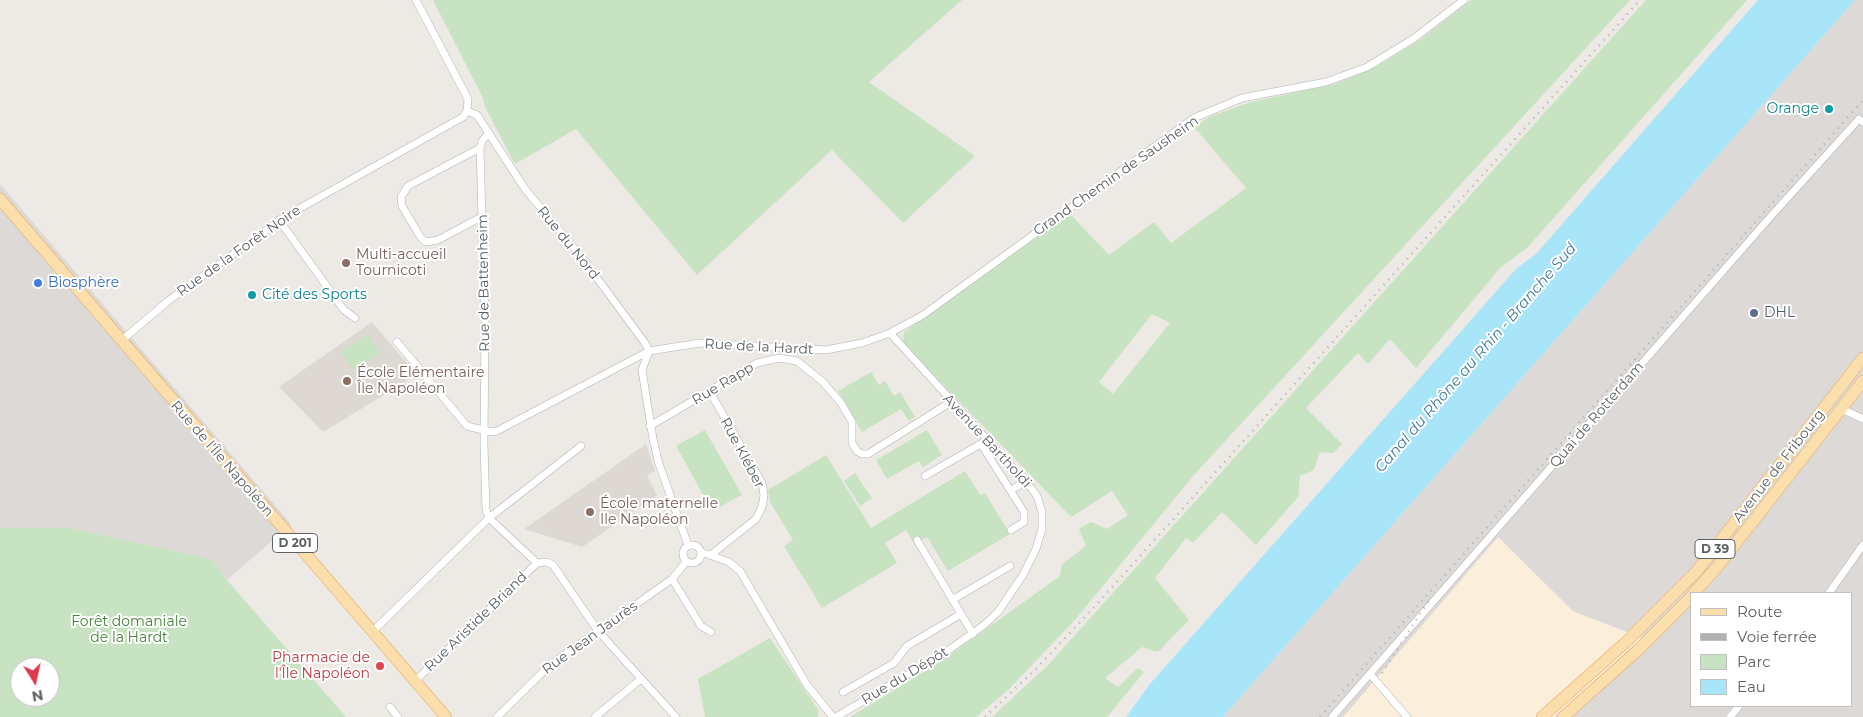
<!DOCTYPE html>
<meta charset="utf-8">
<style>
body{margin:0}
#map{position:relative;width:1863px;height:717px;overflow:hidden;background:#ede9e4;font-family:Montserrat,sans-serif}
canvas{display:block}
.legend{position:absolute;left:1690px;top:592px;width:162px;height:115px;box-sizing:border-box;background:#fff;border:1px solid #bec0c1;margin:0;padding:6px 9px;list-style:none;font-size:15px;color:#5c6163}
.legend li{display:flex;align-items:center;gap:10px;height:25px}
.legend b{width:25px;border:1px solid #bec0c1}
.north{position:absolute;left:10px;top:657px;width:50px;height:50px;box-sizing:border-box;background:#fff;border:1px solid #bec0c1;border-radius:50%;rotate:170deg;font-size:14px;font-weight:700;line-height:20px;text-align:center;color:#5c6163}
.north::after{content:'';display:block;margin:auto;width:18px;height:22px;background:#de394c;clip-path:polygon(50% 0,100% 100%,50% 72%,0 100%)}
</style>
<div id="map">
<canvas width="1863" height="717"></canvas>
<ul class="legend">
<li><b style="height:6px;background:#fadfac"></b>Route</li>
<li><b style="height:6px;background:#b0b1b1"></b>Voie ferrée</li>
<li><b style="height:14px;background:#c8e3c2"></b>Parc</li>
<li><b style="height:14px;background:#a8e5f9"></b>Eau</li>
</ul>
<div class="north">N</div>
</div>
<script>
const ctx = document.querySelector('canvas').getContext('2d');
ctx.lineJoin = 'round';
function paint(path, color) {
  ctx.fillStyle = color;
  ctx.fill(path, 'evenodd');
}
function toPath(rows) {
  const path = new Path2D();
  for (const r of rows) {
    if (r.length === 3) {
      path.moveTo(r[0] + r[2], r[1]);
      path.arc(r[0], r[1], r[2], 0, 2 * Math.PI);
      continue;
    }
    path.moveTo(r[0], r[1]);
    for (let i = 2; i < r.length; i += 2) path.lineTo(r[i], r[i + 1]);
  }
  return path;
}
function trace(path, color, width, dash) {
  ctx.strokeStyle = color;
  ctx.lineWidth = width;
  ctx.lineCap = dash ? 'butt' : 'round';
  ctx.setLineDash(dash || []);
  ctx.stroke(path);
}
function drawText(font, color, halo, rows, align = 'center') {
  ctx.font = font + ' Montserrat,sans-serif';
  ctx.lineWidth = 4;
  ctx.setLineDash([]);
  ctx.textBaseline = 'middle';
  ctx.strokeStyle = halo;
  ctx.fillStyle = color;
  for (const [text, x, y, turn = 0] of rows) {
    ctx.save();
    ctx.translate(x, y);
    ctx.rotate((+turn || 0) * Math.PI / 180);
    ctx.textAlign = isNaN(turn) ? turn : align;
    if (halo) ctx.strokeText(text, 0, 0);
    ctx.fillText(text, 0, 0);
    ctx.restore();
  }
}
const commercial = toPath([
 [1498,536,1573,611,1643,638,1554,717,1342,717]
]);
const industrial = toPath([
 [1855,0,1863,0,1863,717,1554,717,1642,638,1573,611,1498,537,1343,717,1223,717],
 [1692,593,1852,593,1852,706,1692,706],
 [0,184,291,524,227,580,212,559,69,528,0,528]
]);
const education = toPath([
 [372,322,417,375,323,432,279,387],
 [646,444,655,471,647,475,657,495,582,547,524,529]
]);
const green = toPath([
 [433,0,962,0,869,82,975,156,903,223,832,150,697,275,576,129,515,164,485,107,483,98],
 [1471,0,1630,0,1194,475,1074,621,1007,691,976,717,850,717,937,664,1060,576,1062,564,1086,546,1079,529,1091,522,1107,529,1128,515,1112,491,1071,517,903,343,904,332,1070,214,1109,255,1154,222,1171,243,1246,188,1194,127,1209,117,1251,102,1335,84,1374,68,1420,40],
 [1152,314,1170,323,1113,394,1099,382],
 [1646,0,1747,0,1527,248,1501,267,1416,368,1390,339,1368,364,1358,353,1306,408,1342,444,1333,453,1320,452,1314,470,1300,476,1298,497,1256,545,1222,512,1193,543,1186,538,1155,578,1189,620,1158,652,1142,647,1105,678,1118,687,1138,668,1144,672,1107,717,992,717,1049,664],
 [368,334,380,353,353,370,341,351],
 [871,372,879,385,885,381,894,396,900,392,915,417,909,421,901,409,862,432,838,391],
 [705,430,742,495,712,511,676,446],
 [927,430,942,455,923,467,919,461,887,479,876,460],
 [826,455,871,528,965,471,980,495,985,493,1010,534,948,571,927,537,914,544,906,530,885,543,897,563,822,608,784,546,793,540,770,502,768,490],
 [855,473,872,498,860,506,844,481],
 [0,528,69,528,212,559,227,580,346,717,0,717],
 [20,667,50,667,50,697,20,697],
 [770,638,819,711,818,717,705,717,698,679]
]);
const water = toPath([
 [1758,0,1855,0,1223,717,1126,717,1150,684,1516,269,1537,253]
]);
const minor = toPath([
 [467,111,477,115,525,189,583,259,645,343,649,351,642,370,653,439,659,464,688,545],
 [480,148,408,186,401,197,402,206,421,238,426,242,438,240,483,216],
 [279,220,344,310,355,318],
 [121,341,168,301,286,216,463,117,467,111,468,99,416,0],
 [397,342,467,426,491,432,497,431,649,351,700,343,826,350,862,343,890,333,923,315,1194,118,1242,98,1326,82,1367,67,1413,39,1464,0],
 [710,392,762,483,764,495,762,507,756,519,712,554],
 [1842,409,1863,419],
 [650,426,757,363,779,358,797,361,823,382,841,403,852,422,852,443,857,451,862,454,868,454,951,402],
 [981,444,1024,512,1024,522,1011,530],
 [581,446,489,518,537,563,547,562,553,565,598,631,676,717],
 [925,476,984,442],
 [1011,490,1025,482],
 [917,540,973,634],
 [692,554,9],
 [701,552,729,562,740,571,807,685,833,717],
 [672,579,701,626,711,632],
 [1829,593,1863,545],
 [952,600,1010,566],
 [372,632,489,518,486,510,484,445,485,322,480,148,482,141,489,133],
 [1370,674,1407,717],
 [415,681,537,563],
 [843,692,894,663,907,646,961,614],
 [390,707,398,717],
 [497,717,550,665,672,579,686,562],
 [595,717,641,679],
 [836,717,943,654,984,625,998,612,1023,575,1036,549,1042,529,1042,512,1037,496,1032,489,890,333],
 [1332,717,1772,215,1859,119,1863,122],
 [1730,717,1739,706]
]);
const primary = toPath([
 [0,199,446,717],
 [1694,593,1718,566,1863,381],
 [1542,717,1625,643,1696,572,1863,358],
 [1563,717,1637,651,1692,596]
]);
const rail = toPath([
 [1382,673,1429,600],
 [985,717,1037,668,1097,604,1640,0],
 [1320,717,1863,100]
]);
const markers = [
 [1829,109,5,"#0f9aa8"],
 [346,263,5,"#8d6e63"],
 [38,283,5,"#3f7fe0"],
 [252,295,5,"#0f9aa8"],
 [1754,313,5,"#5c6f8a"],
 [347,381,5,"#8d6e63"],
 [590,512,5,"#8d6e63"],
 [380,666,5,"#e0444e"]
];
const shields = [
 [295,543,45],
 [1715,549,40]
];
const shieldNames = [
 ["D 201",295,543],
 ["D 39",1715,549]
];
const cultureNames = [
 ["Orange",1819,109],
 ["Cité des Sports",262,295,"left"]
];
const streetNames = [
 ["Grand Chemin de Sausheim",1116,176,-35],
 ["Rue du Nord",568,243,51],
 ["Rue de la Forêt Noire",239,251,-35],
 ["Rue de Battenheim",484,283,-91],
 ["Rue de la Hardt",759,347,3],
 ["Rue Rapp",723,384,-31],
 ["Quai de Rotterdam",1597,415,-49],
 ["Avenue Bartholdi",987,441,47],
 ["Rue Kléber",742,453,62],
 ["Rue de l'Île Napoléon",222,459,49],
 ["Avenue de Fribourg",1779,466,-52],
 ["Rue Aristide Briand",476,622,-44],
 ["Rue Jean Jaurès",590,638,-36],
 ["Rue du Dépôt",905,676,-31]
];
const educationNames = [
 ["Multi-accueil",356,255],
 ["Tournicoti",356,271],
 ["École Elémentaire",357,373],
 ["Île Napoléon",357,389],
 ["École maternelle",600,504],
 ["Ile Napoléon",600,520]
];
const shopNames = [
 ["Biosphère",48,283]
];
const serviceNames = [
 ["DHL",1764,313]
];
const parkNames = [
 ["Forêt domaniale",129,622],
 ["de la Hardt",129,638]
];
const healthNames = [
 ["Pharmacie de",370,658],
 ["l'Île Napoléon",370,674]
];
const waterNames = [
 ["Canal du Rhône au Rhin - Branche Sud",1476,358,-49]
];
paint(commercial, '#fbeedb');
paint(industrial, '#dcd9d6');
paint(education, '#ddd9d2');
paint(green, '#c8e3c2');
paint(water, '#a8e5f9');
trace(minor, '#afb3b5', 8);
trace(primary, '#e8a962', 12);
trace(minor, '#fff', 7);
trace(primary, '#fadfac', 11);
trace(rail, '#b0b1b1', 2.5, [1, 6]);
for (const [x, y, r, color] of markers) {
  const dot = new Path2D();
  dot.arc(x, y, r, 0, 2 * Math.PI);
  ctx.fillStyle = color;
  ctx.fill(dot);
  trace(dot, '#fff', 2);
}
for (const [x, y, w] of shields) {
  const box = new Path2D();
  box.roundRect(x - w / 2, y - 9.5, w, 19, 4);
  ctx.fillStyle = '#fff';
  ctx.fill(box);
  trace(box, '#5c6163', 1);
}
drawText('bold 12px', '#5c6163', null, shieldNames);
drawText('14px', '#0d838f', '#fff', cultureNames, 'right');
drawText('14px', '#5c6163', '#fff', streetNames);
drawText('14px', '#785e54', '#fff', educationNames, 'left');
drawText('14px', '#366cbe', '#fff', shopNames, 'left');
drawText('14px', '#4e5e75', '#fff', serviceNames, 'left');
drawText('14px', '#45833b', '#fff', parkNames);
drawText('14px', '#be3a42', '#fff', healthNames, 'right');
drawText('italic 15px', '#407c99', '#fff', waterNames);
</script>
